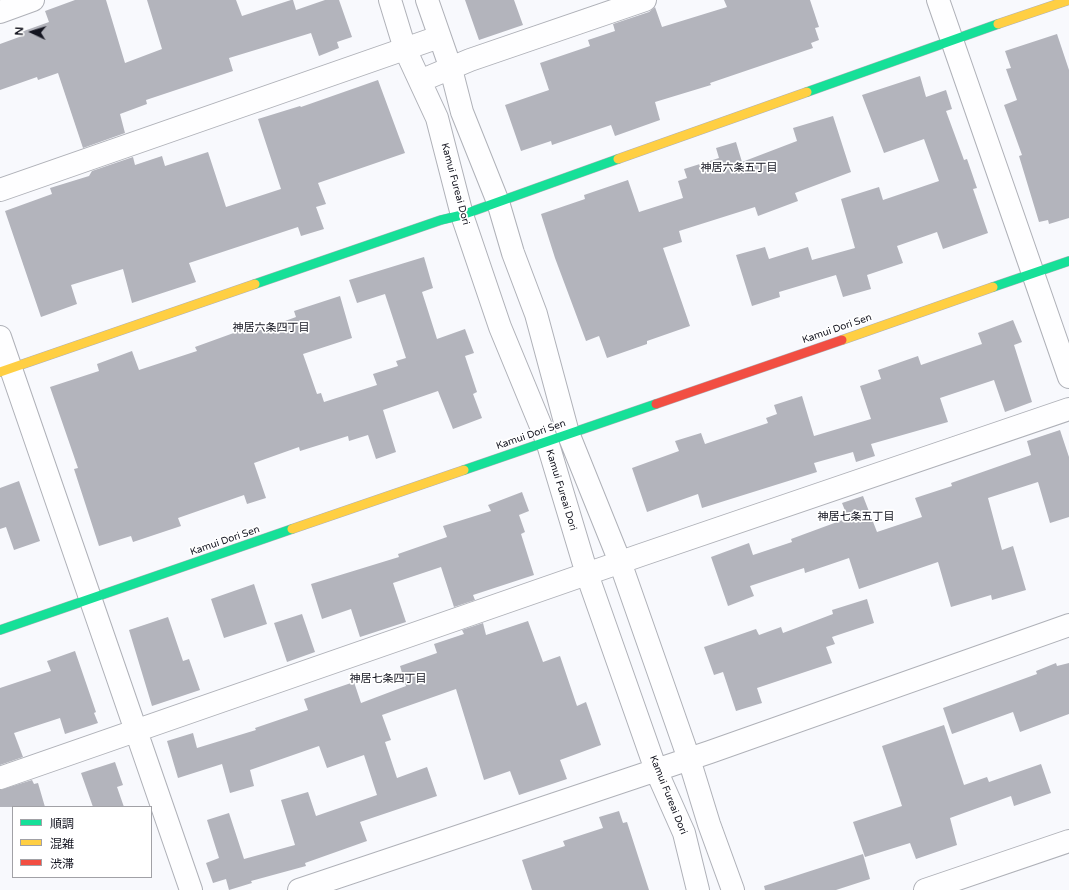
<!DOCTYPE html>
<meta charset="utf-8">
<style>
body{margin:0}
#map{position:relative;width:1069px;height:890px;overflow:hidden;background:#f8f9fd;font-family:"Varela Round","Noto Sans JP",sans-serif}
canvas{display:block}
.legend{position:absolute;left:12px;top:806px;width:140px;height:72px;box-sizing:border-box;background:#fff;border:1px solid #a1a1a6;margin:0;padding:5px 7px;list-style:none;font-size:12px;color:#141520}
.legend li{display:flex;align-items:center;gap:8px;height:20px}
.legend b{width:20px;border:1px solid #a1a1a6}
.north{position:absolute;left:12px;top:12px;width:40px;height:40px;-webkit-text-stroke:3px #fff;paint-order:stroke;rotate:274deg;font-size:11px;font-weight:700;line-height:16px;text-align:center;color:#141520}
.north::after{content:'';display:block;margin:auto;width:14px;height:18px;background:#141520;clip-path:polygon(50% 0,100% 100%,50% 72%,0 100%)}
</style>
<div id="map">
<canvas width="1069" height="890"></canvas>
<ul class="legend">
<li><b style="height:5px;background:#16e098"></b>順調</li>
<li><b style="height:5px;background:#ffcf43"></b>混雑</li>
<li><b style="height:5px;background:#f24e42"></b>渋滞</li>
</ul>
<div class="north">N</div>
</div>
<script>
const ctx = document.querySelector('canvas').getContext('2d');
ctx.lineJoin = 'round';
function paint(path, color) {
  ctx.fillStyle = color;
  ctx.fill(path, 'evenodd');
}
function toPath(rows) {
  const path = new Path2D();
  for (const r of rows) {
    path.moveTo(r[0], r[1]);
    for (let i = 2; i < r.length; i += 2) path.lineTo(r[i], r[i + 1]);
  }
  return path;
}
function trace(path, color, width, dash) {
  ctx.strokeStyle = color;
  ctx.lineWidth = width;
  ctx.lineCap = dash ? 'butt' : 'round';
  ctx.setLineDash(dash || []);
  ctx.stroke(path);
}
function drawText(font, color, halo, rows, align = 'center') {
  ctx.font = font + ' "Varela Round","Noto Sans JP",sans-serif';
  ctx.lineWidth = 3.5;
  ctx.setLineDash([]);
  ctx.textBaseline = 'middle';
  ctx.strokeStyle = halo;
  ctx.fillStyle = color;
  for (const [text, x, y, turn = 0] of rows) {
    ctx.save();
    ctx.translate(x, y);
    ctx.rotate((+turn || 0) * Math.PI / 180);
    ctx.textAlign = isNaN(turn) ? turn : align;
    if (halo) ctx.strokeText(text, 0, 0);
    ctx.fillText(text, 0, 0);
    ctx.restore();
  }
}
const building = toPath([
 [75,0,106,0,125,63,162,49,147,0,236,0,242,16,291,0,293,0,296,10,325,0,339,0,352,37,337,42,339,48,319,56,311,33,229,58,233,71,146,100,147,104,120,114,125,133,83,148,58,73,38,80,37,77,0,90,0,44,22,36,21,32,49,22,45,11],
 [465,0,514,0,523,25,479,40],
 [724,0,810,0,819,27,815,28,819,40,811,43,813,48,710,83,711,85,655,102,660,120,615,136,611,125,552,145,551,141,521,151,505,105,549,90,540,63,590,46,588,40,615,31,613,24,649,12,655,7,662,27,727,7],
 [1057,34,1069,70,1069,218,1049,224,1048,220,1039,222,1019,156,1022,155,1004,105,1017,100,1006,69,1011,68,1005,51],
 [920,76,926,97,946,90,952,109,946,111,964,160,967,159,977,188,973,189,988,233,943,249,937,232,897,246,903,263,867,275,871,289,843,297,836,275,779,292,780,297,752,306,736,255,765,247,769,259,808,247,812,260,855,248,841,199,879,187,883,200,939,181,924,139,884,153,862,95],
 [378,80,405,153,318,183,326,204,316,207,324,229,301,236,298,227,189,263,196,282,132,303,123,269,71,285,77,304,41,317,5,211,52,194,50,188,89,176,92,171,133,157,135,165,162,156,165,166,208,152,226,207,281,189,258,119,300,106,301,107],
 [833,116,851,172,795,193,798,201,758,216,755,207,679,231,682,242,663,248,690,326,647,341,647,344,607,358,599,336,586,341,555,258,541,214,585,199,584,195,628,180,639,212,683,198,678,181,687,178,684,169,719,158,716,148,736,142,742,162,797,141,793,128],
 [424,257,433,288,422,292,437,339,465,329,474,353,465,356,477,392,473,394,482,418,453,429,438,391,383,410,396,452,376,459,368,435,349,441,348,436,300,451,299,447,254,463,266,498,247,504,244,495,178,518,181,526,133,542,131,536,99,546,74,469,78,468,50,387,99,371,97,364,132,351,139,370,197,351,195,347,253,326,255,332,296,317,294,311,340,296,352,338,303,354,317,394,321,393,324,402,377,385,373,374,398,366,396,361,406,358,385,294,357,303,349,280],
 [1013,320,1022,342,1014,345,1032,402,1005,412,994,380,940,398,948,422,871,444,875,456,856,462,853,452,814,463,817,472,702,508,698,494,647,512,632,468,679,451,675,441,701,433,705,444,768,423,766,418,777,414,774,405,802,396,814,436,871,419,860,386,881,379,878,370,918,356,921,365,982,344,978,333],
 [1060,430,1069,457,1069,517,1050,523,1038,482,988,498,1002,550,1013,546,1026,590,992,600,991,595,951,607,938,562,859,589,849,558,805,573,804,568,750,586,754,596,728,606,711,557,749,543,753,555,792,542,791,539,848,518,842,503,863,496,877,532,922,517,915,498,952,486,951,483,1031,455,1027,441],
 [19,481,40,541,14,550,6,527,0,529,0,488],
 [522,492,529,511,519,515,525,532,521,534,534,575,473,595,475,600,454,607,441,567,393,583,406,622,360,637,351,609,322,619,311,584,399,557,398,554,447,537,443,526,491,511,488,505],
 [254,584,267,624,224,638,211,599],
 [867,599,874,623,832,637,835,644,826,647,832,663,757,688,762,703,736,711,723,672,714,675,704,647,756,629,759,635,781,627,783,633,833,614,832,610],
 [302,614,315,652,287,662,274,623],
 [168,617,183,661,189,659,200,690,152,706,129,630],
 [528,621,543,662,560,656,577,706,586,702,601,745,560,760,567,779,519,795,510,771,484,780,456,689,382,715,391,740,385,742,397,778,427,767,437,796,360,822,367,841,305,863,306,866,251,881,252,883,229,890,226,879,213,883,206,863,219,858,207,820,229,813,244,859,295,845,281,800,308,792,316,816,377,795,364,755,327,768,319,746,250,770,254,786,230,793,222,764,178,778,167,741,193,733,197,748,256,730,255,728,308,710,304,699,354,682,361,703,406,686,400,666,437,653,434,644,464,634,462,630,483,623,486,635],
 [75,651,96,712,94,713,98,723,65,734,60,718,14,733,23,757,0,765,0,688,51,671,47,661],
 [1056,663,1057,666,1069,663,1069,714,1020,732,1013,712,952,734,943,708,1037,674,1036,671],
 [944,725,964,785,987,777,989,782,1041,764,1051,793,1014,806,1011,796,950,818,957,845,916,859,910,843,865,857,853,822,902,806,882,746],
 [115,762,123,785,117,787,124,807,93,807,81,773],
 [32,780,34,784,38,783,45,807,0,807,0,790],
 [619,811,623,823,627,822,649,890,532,890,522,860,565,846,563,841,603,828,599,817],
 [863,854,870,879,836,890,765,890,764,886]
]);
const street = toPath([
 [390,0,405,49,437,118,462,215,500,327,547,441,587,574,656,770,684,833,698,890],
 [427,0,451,69,462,112,498,202,513,253,536,314,568,433,620,562,689,759,709,824,733,890],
 [938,0,1069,377],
 [0,12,33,0],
 [420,81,470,60,645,0],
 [0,190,439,37],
 [0,337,191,890],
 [0,778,641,555,1069,409],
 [299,890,710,752,1069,625],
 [925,890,1069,841]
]);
const fast = toPath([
 [807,92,998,24],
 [255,284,441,220,462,215,618,159],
 [993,287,1069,261],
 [464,470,656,404],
 [0,630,292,529]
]);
const slow = toPath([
 [998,24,1069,0],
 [618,159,807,92],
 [842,340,993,287],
 [0,372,255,284],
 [292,529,464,470]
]);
const jam = toPath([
 [656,404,842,340]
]);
const streetNames = [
 ["Kamui Fureai Dori",455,184,75],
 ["Kamui Dori Sen",837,329,-19],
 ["Kamui Dori Sen",531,435,-19],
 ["Kamui Fureai Dori",561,490,73],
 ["Kamui Dori Sen",225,541,-19],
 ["Kamui Fureai Dori",668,795,68]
];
const neighbourhoodNames = [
 ["神居六条五丁目",739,168],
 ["神居六条四丁目",271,328],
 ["神居七条五丁目",856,517],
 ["神居七条四丁目",388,679]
];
paint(building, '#b3b4bc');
trace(street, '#afb1b8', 24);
trace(fast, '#afb1b8', 10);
trace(slow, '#afb1b8', 10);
trace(jam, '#afb1b8', 10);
trace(street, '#fefeff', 22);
trace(fast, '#16e098', 9);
trace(slow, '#ffcf43', 9);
trace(jam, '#f24e42', 9);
drawText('10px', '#141520', '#fff', streetNames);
drawText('11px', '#141520', '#fff', neighbourhoodNames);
</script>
